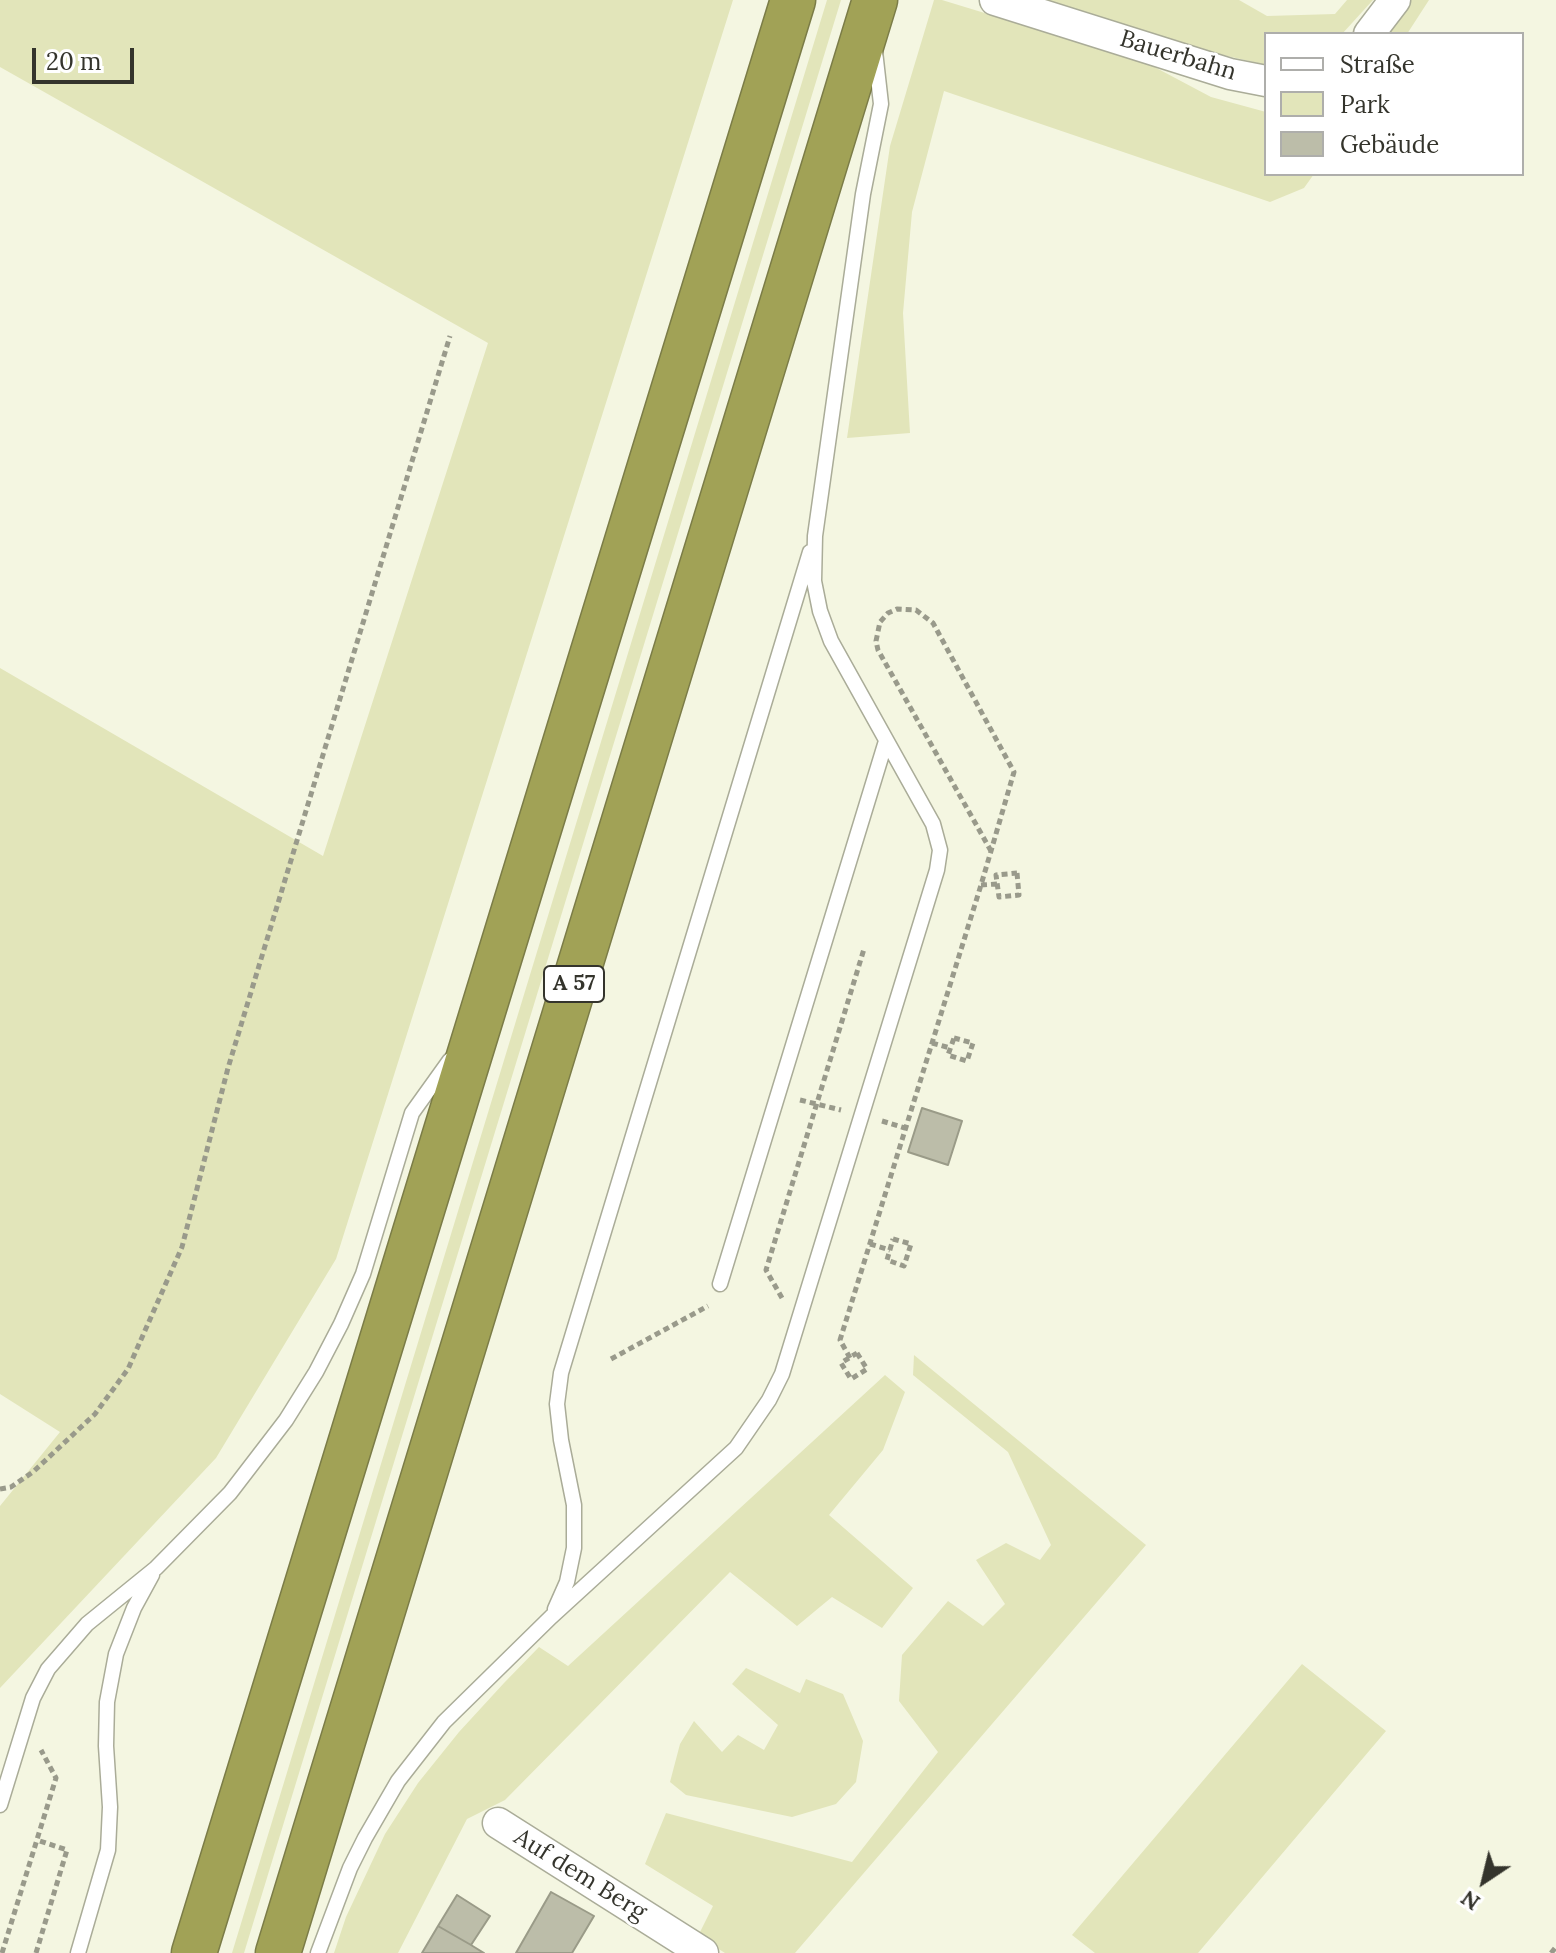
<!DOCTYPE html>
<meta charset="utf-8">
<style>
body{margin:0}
#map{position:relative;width:1556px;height:1953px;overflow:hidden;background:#f4f6e1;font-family:Lora,serif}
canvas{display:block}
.legend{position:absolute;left:1264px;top:32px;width:260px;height:144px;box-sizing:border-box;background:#fff;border:2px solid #aeaeab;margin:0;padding:10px 14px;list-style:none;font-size:24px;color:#34342c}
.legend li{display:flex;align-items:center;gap:16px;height:40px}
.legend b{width:40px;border:2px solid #aeaeab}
.north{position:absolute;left:1444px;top:1841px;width:80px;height:80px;-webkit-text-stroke:6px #fff;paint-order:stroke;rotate:215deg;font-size:22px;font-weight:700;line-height:32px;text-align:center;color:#34342c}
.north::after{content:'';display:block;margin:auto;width:28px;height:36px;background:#34342c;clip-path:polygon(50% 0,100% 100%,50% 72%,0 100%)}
.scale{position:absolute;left:32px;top:48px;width:102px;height:36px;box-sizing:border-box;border:4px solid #34342c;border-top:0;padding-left:10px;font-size:24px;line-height:28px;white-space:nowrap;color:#34342c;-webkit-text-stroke:6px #fff;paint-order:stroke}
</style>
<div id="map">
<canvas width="1556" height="1953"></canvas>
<ul class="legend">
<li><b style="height:10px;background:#fff"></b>Straße</li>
<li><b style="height:22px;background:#e2e5ba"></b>Park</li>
<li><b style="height:22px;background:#bcbda9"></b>Gebäude</li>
</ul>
<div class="north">N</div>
<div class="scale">20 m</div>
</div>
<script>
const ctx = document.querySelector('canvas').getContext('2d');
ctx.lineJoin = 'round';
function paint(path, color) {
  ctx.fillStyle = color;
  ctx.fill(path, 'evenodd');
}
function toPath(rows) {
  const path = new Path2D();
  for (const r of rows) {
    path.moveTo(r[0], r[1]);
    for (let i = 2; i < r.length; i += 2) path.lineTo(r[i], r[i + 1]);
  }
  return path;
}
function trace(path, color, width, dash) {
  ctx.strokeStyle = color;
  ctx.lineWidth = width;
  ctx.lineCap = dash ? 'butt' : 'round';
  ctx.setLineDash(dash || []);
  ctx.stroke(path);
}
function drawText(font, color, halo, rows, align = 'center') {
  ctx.font = font + ' Lora,serif';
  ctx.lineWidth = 6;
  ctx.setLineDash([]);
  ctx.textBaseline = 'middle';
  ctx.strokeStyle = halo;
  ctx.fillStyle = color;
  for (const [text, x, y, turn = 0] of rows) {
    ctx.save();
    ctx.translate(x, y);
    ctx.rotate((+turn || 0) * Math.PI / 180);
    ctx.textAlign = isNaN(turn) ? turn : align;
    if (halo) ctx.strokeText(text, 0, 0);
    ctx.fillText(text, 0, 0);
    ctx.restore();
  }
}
const green = toPath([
 [0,0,733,0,336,1259,216,1458,0,1688,0,1506,60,1432,0,1394,0,668,323,856,488,343,0,67],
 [827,0,841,0,244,1953,232,1953],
 [934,0,942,0,1145,62,1211,97,1266,112,1266,174,1314,174,1304,188,1270,202,944,91,912,212,903,313,910,433,847,438,890,146],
 [1044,0,1239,0,1267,16,1335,14,1347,0,1373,0,1342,34,1266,34,1266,65,1210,52],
 [1411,0,1429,0,1407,34,1382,34],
 [914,1355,1146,1545,795,1953,725,1953,698,1936,713,1906,645,1864,666,1813,852,1862,938,1752,899,1701,902,1655,948,1601,983,1626,1005,1604,976,1560,1006,1543,1040,1560,1051,1545,1008,1452,913,1375],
 [885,1375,905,1392,883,1450,829,1515,913,1588,882,1628,832,1597,797,1626,730,1572,505,1800,467,1819,398,1953,334,1953,346,1917,385,1834,418,1783,459,1732,504,1683,539,1647,568,1666],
 [1302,1664,1386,1731,1198,1953,1095,1953,1072,1935],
 [746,1668,800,1693,806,1679,843,1694,863,1741,856,1782,836,1804,792,1817,686,1795,670,1782,680,1744,694,1721,722,1752,738,1735,764,1750,778,1725,732,1684]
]);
const building = toPath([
 [922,1108,962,1121,948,1165,908,1152,922,1108],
 [551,1892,594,1916,572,1953,516,1953,551,1892],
 [457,1895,490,1916,471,1945,438,1926,457,1895],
 [438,1926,471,1945,484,1953,422,1953,438,1926]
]);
const path = toPath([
 [1017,873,1019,895,999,897,996,875,1017,873],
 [981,885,997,884],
 [954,1038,973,1043,967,1061,948,1055,954,1038],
 [932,1043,950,1048],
 [800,1100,841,1110],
 [882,1121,905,1128],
 [893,1239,911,1244,904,1266,887,1260,893,1239],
 [870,1244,890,1250],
 [782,1298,766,1270,864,949],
 [857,1353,867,1369,851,1379,841,1363,857,1353],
 [850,1358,840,1340,981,885,991,851,1014,772,933,623,916,610,897,609,888,613,880,622,876,641,878,650,991,851],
 [611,1359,708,1306],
 [0,1489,11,1487,33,1472,95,1414,128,1369,182,1247,228,1068,450,336],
 [2,1953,56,1778,41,1750],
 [36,1953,67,1850,37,1840],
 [1551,1953,1556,1947]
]);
const lane = toPath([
 [720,1284,886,741],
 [555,1609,567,1582,574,1548,574,1505,561,1440,557,1404,561,1373,810,552],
 [0,1805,33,1698,48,1669,87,1624,156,1568,230,1493,286,1420,316,1372,341,1324,363,1274,412,1113,450,1060],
 [78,1953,108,1850,110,1807,106,1746,107,1702,116,1654,134,1608,152,1575],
 [318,1953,350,1868,365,1838,398,1781,444,1722,551,1617,736,1448,769,1400,782,1374,937,870,940,850,933,824,831,641,820,611,814,581,815,536,863,194,881,104,875,51]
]);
const street = toPath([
 [995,0,1230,74,1266,81],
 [1369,34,1395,0],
 [498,1823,703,1953]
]);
const highway = toPath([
 [194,1953,793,0],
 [278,1953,875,0]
]);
const shields = [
 [574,984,60]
];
const shieldNames = [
 ["A 57",574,984]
];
const streetNames = [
 ["Bauerbahn",1178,56,17],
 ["Auf dem Berg",580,1875,32]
];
paint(green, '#e2e5ba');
paint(building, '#bcbda9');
trace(building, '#9a9b88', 2);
trace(lane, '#aaac98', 17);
trace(street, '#aaac98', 33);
trace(highway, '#7b7c47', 47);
trace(path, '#999a8b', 5, [6, 4]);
trace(lane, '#fff', 14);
trace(street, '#fff', 30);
trace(highway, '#a1a256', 44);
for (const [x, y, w] of shields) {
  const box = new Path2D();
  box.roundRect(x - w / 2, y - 18, w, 36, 6);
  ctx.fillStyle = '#fff';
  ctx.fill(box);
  trace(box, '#34342c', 2);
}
drawText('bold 22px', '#34342c', null, shieldNames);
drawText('24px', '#34342c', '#fff', streetNames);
</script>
